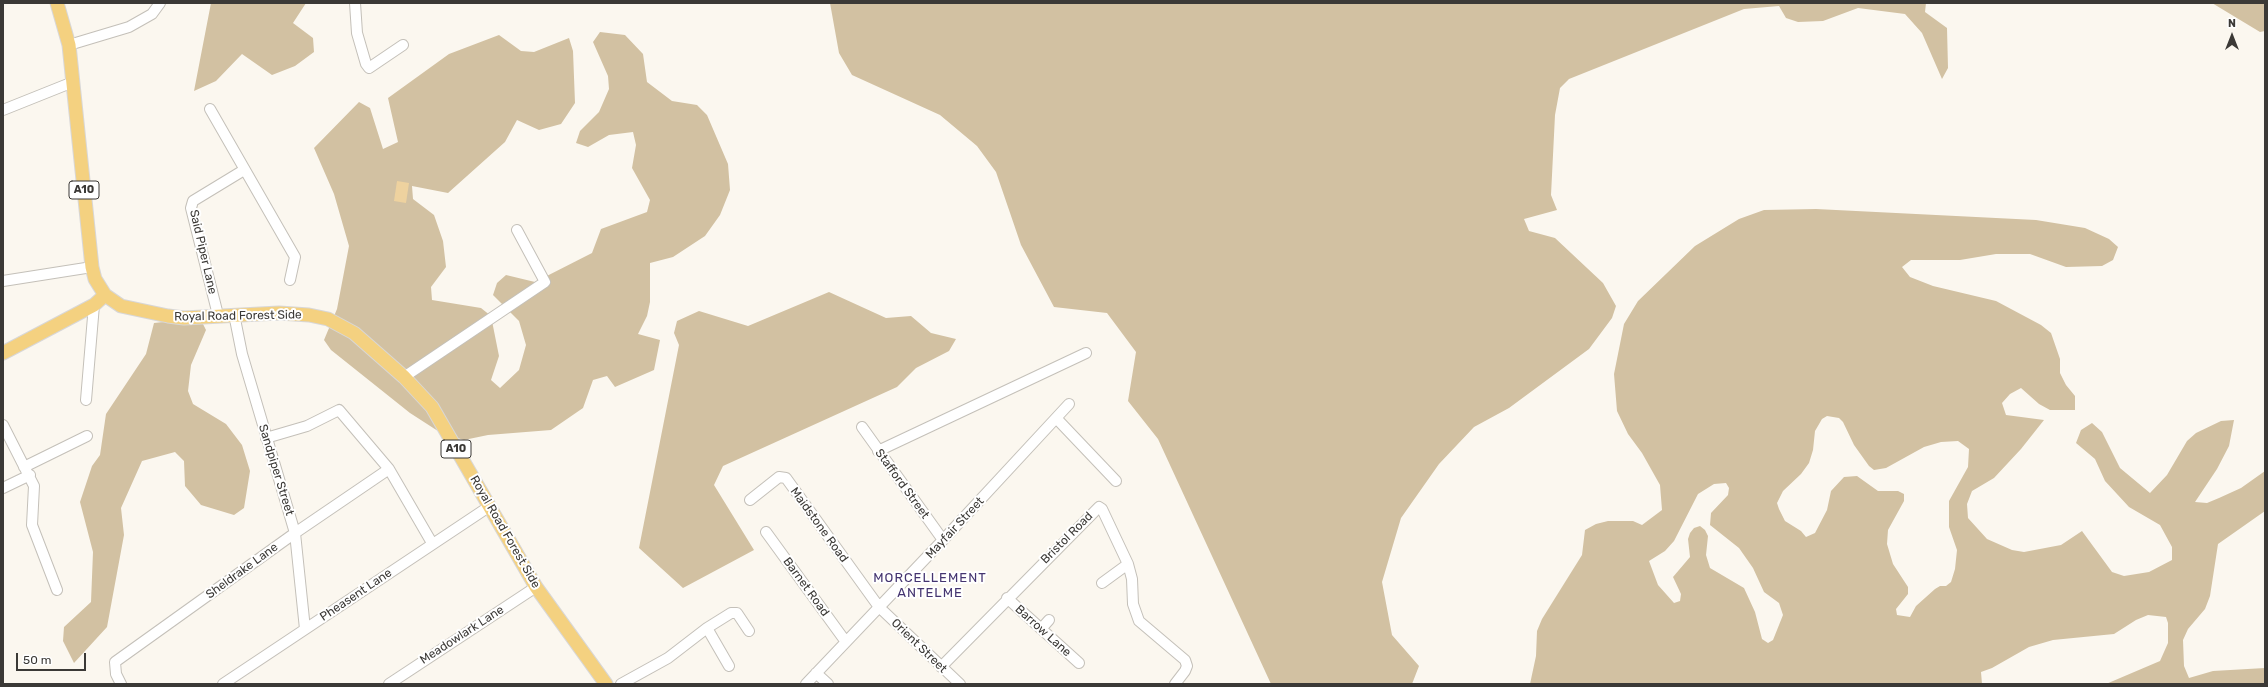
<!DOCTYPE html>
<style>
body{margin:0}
#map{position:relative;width:2268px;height:687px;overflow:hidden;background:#fbf7ef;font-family:Rubik,sans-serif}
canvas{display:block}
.frame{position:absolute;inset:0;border:4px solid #3b3936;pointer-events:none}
.north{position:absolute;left:2212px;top:16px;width:40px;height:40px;-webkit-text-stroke:3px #fff;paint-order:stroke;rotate:0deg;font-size:11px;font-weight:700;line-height:16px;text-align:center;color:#3b3936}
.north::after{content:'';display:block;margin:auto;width:14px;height:18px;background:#3b3936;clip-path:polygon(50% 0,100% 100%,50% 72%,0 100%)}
.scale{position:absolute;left:16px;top:653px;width:70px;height:18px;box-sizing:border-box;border:2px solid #3b3936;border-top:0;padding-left:5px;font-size:12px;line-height:14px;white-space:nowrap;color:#3b3936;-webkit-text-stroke:3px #fff;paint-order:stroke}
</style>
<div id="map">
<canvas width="2268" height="687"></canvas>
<div class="frame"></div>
<div class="north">N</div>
<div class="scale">50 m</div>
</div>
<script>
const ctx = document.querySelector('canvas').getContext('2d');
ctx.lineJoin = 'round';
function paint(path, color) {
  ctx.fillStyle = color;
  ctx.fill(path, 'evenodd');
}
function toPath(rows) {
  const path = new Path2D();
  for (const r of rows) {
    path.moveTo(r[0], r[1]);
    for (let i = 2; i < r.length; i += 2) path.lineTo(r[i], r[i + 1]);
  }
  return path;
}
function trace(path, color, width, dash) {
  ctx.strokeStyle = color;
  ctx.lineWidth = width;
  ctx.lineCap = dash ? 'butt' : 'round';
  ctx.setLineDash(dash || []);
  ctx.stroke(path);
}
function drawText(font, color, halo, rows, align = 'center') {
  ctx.font = font + ' Rubik,sans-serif';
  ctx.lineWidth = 4;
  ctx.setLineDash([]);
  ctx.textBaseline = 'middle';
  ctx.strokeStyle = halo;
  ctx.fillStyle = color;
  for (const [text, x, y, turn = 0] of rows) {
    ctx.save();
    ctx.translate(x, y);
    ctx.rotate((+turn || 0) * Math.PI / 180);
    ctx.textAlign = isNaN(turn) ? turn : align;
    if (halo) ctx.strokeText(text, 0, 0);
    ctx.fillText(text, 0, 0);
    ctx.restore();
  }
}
const green = toPath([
 [211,3,306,3,293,23,313,38,314,52,295,66,272,75,242,54,216,81,194,91],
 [830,3,1926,3,1925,12,1947,28,1948,68,1942,79,1922,33,1905,14,1858,8,1823,21,1798,22,1786,18,1779,6,1744,9,1569,79,1560,88,1555,115,1551,195,1557,210,1524,219,1529,231,1555,238,1603,283,1616,306,1612,318,1589,349,1509,408,1474,427,1439,464,1401,518,1382,582,1392,635,1419,666,1412,684,1271,684,1158,439,1128,401,1136,352,1107,313,1054,307,1021,245,996,172,977,146,940,115,852,75,839,53],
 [2212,3,2265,3,2265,31,2260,32],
 [600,32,625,35,643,54,647,82,672,101,697,105,707,115,728,164,730,190,720,215,705,236,673,257,650,263,650,302,647,316,638,334,660,340,654,370,615,387,607,376,593,380,583,408,551,430,488,435,464,440,441,433,410,413,331,350,324,340,337,309,349,246,334,194,314,148,359,102,370,108,383,149,398,142,388,98,449,54,499,35,521,51,534,52,569,38,573,51,575,103,561,124,539,130,517,120,505,142,448,193,412,186,413,199,434,215,443,241,446,267,431,287,432,300,481,308,491,316,499,356,491,380,500,388,519,370,526,345,519,321,493,295,497,283,506,275,535,282,592,253,601,229,647,212,650,200,632,168,636,145,633,132,609,135,588,147,576,143,580,131,599,112,609,89,608,76,593,42],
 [1816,209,2036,220,2085,228,2109,239,2118,247,2113,260,2102,266,2066,267,2030,254,1996,254,1960,260,1911,260,1902,267,1910,277,1933,286,1996,301,2041,325,2051,333,2060,359,2060,373,2066,385,2075,396,2075,410,2050,410,2039,404,2021,388,2010,394,2002,403,2006,415,2044,420,2021,449,1994,478,1972,491,1967,504,1968,518,1987,539,2012,550,2024,552,2061,545,2082,531,2112,572,2124,576,2149,572,2172,560,2172,547,2160,525,2129,507,2105,481,2095,459,2076,443,2081,430,2092,423,2102,432,2120,468,2150,493,2167,475,2187,441,2196,433,2221,421,2234,420,2229,446,2217,469,2195,502,2207,503,2219,498,2241,488,2265,471,2265,511,2218,544,2210,596,2205,609,2188,629,2183,640,2184,666,2189,678,2213,671,2265,668,2265,684,2106,684,2160,661,2168,643,2168,623,2166,617,2148,615,2136,620,2114,634,2053,640,2029,647,1992,668,1981,672,1982,684,1530,684,1536,656,1537,631,1542,619,1582,555,1585,530,1596,524,1608,521,1633,521,1642,525,1662,510,1660,485,1642,453,1628,434,1617,411,1614,374,1624,324,1638,301,1695,246,1739,219,1764,210],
 [1827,416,1839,418,1843,422,1854,445,1869,466,1874,470,1886,468,1924,447,1941,442,1958,441,1969,449,1968,467,1949,501,1949,527,1957,550,1955,569,1951,582,1946,586,1940,586,1935,589,1916,606,1910,617,1897,615,1896,609,1908,594,1908,587,1893,564,1887,544,1888,530,1904,501,1904,494,1898,491,1878,491,1857,476,1844,477,1831,491,1827,510,1815,533,1806,537,1801,531,1785,521,1779,509,1777,503,1783,491,1801,474,1809,463,1813,450,1815,431,1822,419],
 [1726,483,1729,488,1728,495,1711,513,1710,525,1739,548,1753,568,1764,592,1779,603,1783,615,1773,640,1768,643,1762,639,1755,612,1744,588,1710,568,1706,555,1708,536,1705,530,1700,526,1694,528,1690,533,1688,539,1690,557,1673,577,1681,594,1680,601,1674,603,1658,585,1649,561,1665,551,1674,541,1698,494,1714,484],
 [829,292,886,318,911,316,931,333,956,339,949,351,916,368,897,387,723,466,714,485,754,550,683,588,639,548,679,345,674,333,677,321,699,311,748,326],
 [200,318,206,330,191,365,188,391,193,404,226,424,242,445,250,471,244,508,234,515,201,505,185,486,184,461,175,452,142,461,121,508,124,535,107,627,74,663,63,641,64,627,91,602,93,552,80,502,92,466,100,455,106,414,146,354,154,323]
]);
const water = toPath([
 [397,181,409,183,406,203,394,201]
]);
const minor = toPath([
 [355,3,357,33,366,64,369,68,403,45],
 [69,45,129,27,152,14,160,3],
 [210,109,295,257,290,280],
 [3,110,73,82],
 [3,281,92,267],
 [234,314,242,354,295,533,305,629],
 [218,315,191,208,193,201,244,170],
 [404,377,545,282,517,230],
 [86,400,94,305],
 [1057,419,1116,481],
 [3,425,34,486,32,525,57,590],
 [862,427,943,540],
 [266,438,307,426,339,410,389,469,432,543],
 [878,451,1086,353],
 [24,467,87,436],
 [3,488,30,475],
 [750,500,779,477,786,478,879,607,960,684],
 [766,532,846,642],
 [1102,583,1128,564],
 [1007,598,1079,663],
 [707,628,729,666],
 [1041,629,1049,620],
 [941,667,1099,507,1102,509,1128,564,1132,579,1133,604,1139,621,1185,660,1187,666,1185,671,1175,684],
 [816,673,828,684],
 [121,684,116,674,115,662,295,533,389,469],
 [223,684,490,506],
 [389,684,536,587],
 [621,684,668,658,707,628,731,613,737,613,749,631],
 [806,684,943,540,1069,404]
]);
const major = toPath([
 [57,3,69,45,92,267,95,279,105,295,121,306,168,316,184,318,279,313,309,315,328,319,354,333,404,377,432,407,536,587,606,684],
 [3,353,94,305,105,295]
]);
const shields = [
 [84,190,30],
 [456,449,30]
];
const shieldNames = [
 ["A10",84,190],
 ["A10",456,449]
];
const streetNames = [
 ["Said Piper Lane",203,252,77],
 ["Royal Road Forest Side",238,316,-1],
 ["Sandpiper Street",276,470,73],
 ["Stafford Street",902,484,54],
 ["Maidstone Road",819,525,54],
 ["Mayfair Street",955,528,-47],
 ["Royal Road Forest Side",505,532,60],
 ["Bristol Road",1067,538,-45],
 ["Sheldrake Lane",242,571,-36],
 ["Barnet Road",806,587,54],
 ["Pheasent Lane",356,595,-34],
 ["Barrow Lane",1043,631,42],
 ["Meadowlark Lane",462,635,-33],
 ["Orient Street",919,646,44]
];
const neighbourhoodNames = [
 ["MORCELLEMENT",930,578],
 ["ANTELME",930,593]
];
paint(green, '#d2c1a2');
paint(water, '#eed29f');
trace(minor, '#c4c0b9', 12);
trace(major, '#d8d7d7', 15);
trace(minor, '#fff', 10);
trace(major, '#f4d180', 13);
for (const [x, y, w] of shields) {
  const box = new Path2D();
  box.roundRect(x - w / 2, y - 9, w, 18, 3);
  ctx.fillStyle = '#fff';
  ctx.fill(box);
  trace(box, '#3b3936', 1);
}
drawText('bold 11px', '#3b3936', null, shieldNames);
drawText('12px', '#3b3936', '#fff', streetNames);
ctx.letterSpacing = '1px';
drawText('13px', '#443470', '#fff', neighbourhoodNames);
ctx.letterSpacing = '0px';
</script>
